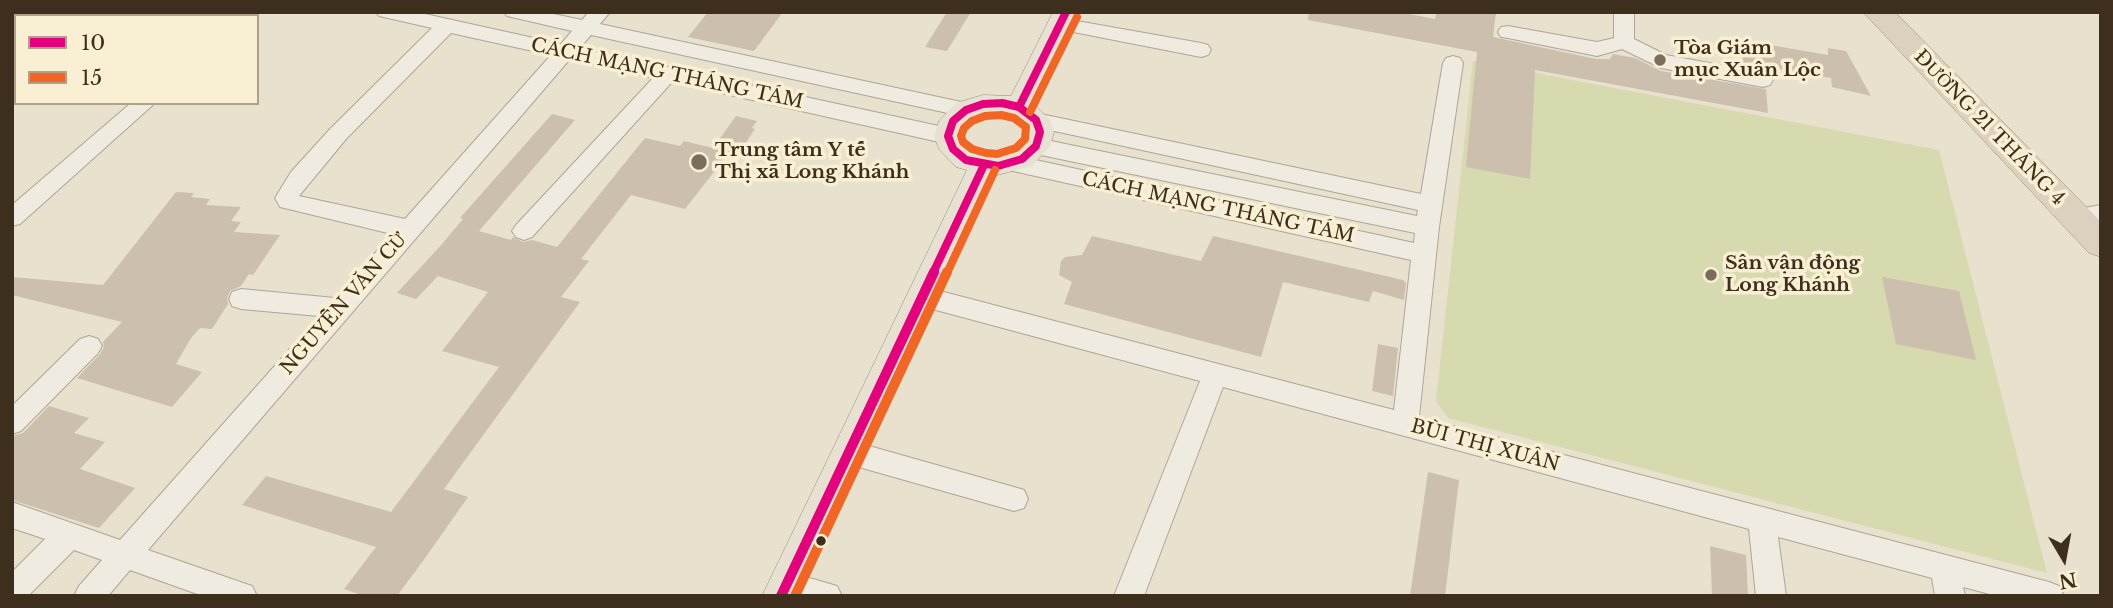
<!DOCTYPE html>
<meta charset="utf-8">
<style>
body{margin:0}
#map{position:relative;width:2113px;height:608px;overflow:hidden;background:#e8e1ce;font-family:"Libre Baskerville",serif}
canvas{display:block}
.frame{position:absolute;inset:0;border:14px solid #3e2e1d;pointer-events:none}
.legend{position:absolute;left:14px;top:14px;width:245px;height:91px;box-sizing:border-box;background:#f9f0d4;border:2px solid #aea28b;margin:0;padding:9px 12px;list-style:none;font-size:21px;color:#3e2e1d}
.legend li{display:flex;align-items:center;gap:14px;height:35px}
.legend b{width:35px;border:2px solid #aea28b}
.north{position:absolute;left:2029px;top:524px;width:70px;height:70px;-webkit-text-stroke:5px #f9f0d4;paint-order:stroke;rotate:170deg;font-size:19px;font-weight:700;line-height:28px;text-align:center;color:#3e2e1d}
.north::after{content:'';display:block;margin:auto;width:24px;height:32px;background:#3e2e1d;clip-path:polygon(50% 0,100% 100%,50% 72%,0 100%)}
</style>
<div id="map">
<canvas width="2113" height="608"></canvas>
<div class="frame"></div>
<ul class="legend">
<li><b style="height:9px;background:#e5007d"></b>10</li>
<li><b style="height:9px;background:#f26522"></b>15</li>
</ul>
<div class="north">N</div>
</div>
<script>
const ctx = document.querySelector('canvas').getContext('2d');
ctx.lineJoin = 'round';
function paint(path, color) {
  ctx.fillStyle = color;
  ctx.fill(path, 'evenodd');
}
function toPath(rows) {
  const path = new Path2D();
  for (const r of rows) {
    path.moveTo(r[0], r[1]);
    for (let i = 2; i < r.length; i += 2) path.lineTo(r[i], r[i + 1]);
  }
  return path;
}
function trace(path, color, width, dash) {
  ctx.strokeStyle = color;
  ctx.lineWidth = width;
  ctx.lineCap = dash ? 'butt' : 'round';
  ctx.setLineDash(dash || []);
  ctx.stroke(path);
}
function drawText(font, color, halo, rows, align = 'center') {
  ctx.font = font + ' "Libre Baskerville",serif';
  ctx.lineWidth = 7;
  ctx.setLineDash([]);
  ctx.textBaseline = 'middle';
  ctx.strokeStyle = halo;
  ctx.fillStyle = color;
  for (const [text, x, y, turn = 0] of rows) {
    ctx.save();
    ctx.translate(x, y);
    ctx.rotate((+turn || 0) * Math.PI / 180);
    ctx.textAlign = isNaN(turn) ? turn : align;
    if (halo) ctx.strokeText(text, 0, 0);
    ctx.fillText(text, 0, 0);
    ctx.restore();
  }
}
const green = toPath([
 [1473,61,1939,150,2047,573,1448,418,1436,401]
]);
const building = toPath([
 [708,12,783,12,754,51,688,37],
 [947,12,971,12,947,51,925,47],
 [1309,12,1398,12,1435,19,1436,12,1496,12,1493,37,1596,59,1610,59,1613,54,1635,58,1661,71,1766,89,1768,113,1535,70,1530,179,1466,167,1477,52,1308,20],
 [1741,40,1828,55,1828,48,1846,51,1871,96,1832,87,1831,78,1763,66,1764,70,1743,67],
 [552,114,575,120,479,231,511,240,513,237,523,242,532,240,557,247,645,138,680,146,684,141,713,148,736,116,757,121,752,128,755,129,743,147,735,145,685,209,631,195,581,259,589,261,561,297,580,302,444,489,468,497,423,561,397,596,364,596,344,589,376,547,242,505,266,476,391,512,499,367,442,351,488,292,438,276,416,299,397,293,442,244,463,219,460,218],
 [176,192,194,193,191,197,210,199,206,205,241,207,231,221,241,222,234,232,280,235,253,275,249,274,241,286,230,291,227,298,228,304,212,329,200,328,191,338,176,364,202,372,172,407,77,378,100,354,104,347,103,342,122,322,12,295,12,277,103,285],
 [1092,236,1201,261,1213,236,1403,280,1406,283,1404,300,1373,291,1369,302,1283,282,1261,357,1064,304,1072,282,1059,275,1061,261,1065,257,1082,255],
 [1882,277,1959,291,1976,360,1896,344],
 [1378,344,1398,348,1393,396,1372,391],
 [49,406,89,418,74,433,105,442,80,469,135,488,99,528,12,500,12,436,23,433],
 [1428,472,1459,480,1445,596,1410,596],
 [1710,546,1746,555,1748,596,1712,596]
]);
const minor = toPath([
 [238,12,259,12,256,16,235,16,238,12],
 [376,12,416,12,561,44,572,31,507,16,504,12,544,12,582,20,589,12,610,12,600,24,966,103,974,105,977,110,974,115,966,117,591,35,580,48,948,128,956,131,959,136,956,141,948,144,672,82,532,237,524,240,516,237,512,231,516,225,653,78,570,59,148,550,252,586,257,596,203,596,130,570,108,596,74,596,79,586,102,560,74,550,28,596,12,596,12,572,45,539,12,528,12,502,120,540,319,316,241,309,232,306,229,299,232,292,241,289,335,298,392,234,280,207,275,198,291,172,330,129,432,28,379,16,376,12],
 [451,33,551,55,405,219,299,196,346,139,451,33],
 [1614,12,1634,12,1634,39,1666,55,1763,73,1770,75,1773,80,1770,85,1763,87,1661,68,1622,49,1597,56,1508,38,1501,37,1498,32,1501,27,1508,26,1597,42,1614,38,1614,12],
 [1060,18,1201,43,1208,45,1211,50,1208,55,1201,57,1053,28,1050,24,1053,20,1060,18],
 [1453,56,1460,58,1463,63,1439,227,1419,417,2049,582,2059,586,2064,596,1997,596,1963,587,1965,596,1935,596,1932,578,1778,537,1786,596,1756,596,1749,529,1223,387,1144,596,1114,596,1200,381,921,306,912,303,909,296,912,289,921,286,1394,410,1411,260,1013,171,1005,169,1002,163,1005,157,1013,155,1414,243,1415,233,1036,154,1028,151,1025,146,1028,141,1036,138,1417,216,1418,210,1036,127,1028,125,1025,120,1028,115,1036,113,1421,194,1443,63,1446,58,1453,56],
 [131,103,155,103,20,224,12,226,12,205,131,103],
 [2101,205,2101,222,2084,220,2080,214,2084,208,2101,205],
 [89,336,98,339,102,346,98,353,21,431,12,434,12,406,80,339,89,336],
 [848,440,1014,487,1024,490,1028,499,1024,508,1014,511,848,464,838,460,835,452,838,444,848,440],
 [786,571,837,586,842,596,776,595,771,585,776,575,786,571]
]);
const major = toPath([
 [1053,12,1079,12,1034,104,1050,120,1054,132,1050,146,1032,166,993,176,800,596,762,596,967,170,956,167,939,149,934,136,939,121,956,103,983,95,1011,96,1053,12],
 [1002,112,1010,114,1024,125,1026,132,1023,142,1012,152,998,156,984,155,976,153,965,144,962,136,965,126,976,117,1002,112]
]);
const highway = toPath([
 [1863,12,1895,12,2101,222,2101,257,2089,253,1863,12]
]);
const bus1Far1 = toPath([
 [1002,103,1019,107,1036,120,1040,132,1036,146,1022,159,998,166,966,160,953,149,948,136,953,121,966,110,983,104,1002,103],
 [1019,107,1066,12],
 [933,273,984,165]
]);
const bus1 = toPath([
 [781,596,934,272]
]);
const bus2Far1 = toPath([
 [1030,112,1077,17],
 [1001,115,1014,118,1026,127,1025,139,1016,148,997,154,986,153,972,149,963,142,961,136,964,128,972,121,985,116,1001,115],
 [947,273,995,170]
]);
const bus2 = toPath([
 [795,596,947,272]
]);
const markers = [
 [1660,60,7,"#7a6d5b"],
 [699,162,9,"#7a6d5b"],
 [1711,275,7,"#7a6d5b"],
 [821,541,6,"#3e2e1d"]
];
const poiNames = [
 ["Tòa Giám",1674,49],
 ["mục Xuân Lộc",1674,71],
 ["Trung tâm Y tế",715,151],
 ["Thị xã Long Khánh",715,173],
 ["Sân vận động",1725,264],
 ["Long Khánh",1725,286]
];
const streetNames = [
 ["CÁCH MẠNG THÁNG TÁM",667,74,12],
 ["ĐƯỜNG 21 THÁNG 4",1989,128,46],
 ["CÁCH MẠNG THÁNG TÁM",1218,208,12],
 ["NGUYỄN VĂN CỪ",344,304,-49],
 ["BÙI THỊ XUÂN",1485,446,15]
];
paint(green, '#d7d9af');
paint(building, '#ccbfae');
trace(minor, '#ada697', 2);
trace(major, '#938b7e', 1);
trace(highway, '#938b7e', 1);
paint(minor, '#efebe0');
paint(major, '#e7e1d1');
paint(highway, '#dbd1be');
trace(bus1Far1, '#e5007d', 8);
trace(bus1, '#e5007d', 10);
trace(bus2Far1, '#f26522', 8);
trace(bus2, '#f26522', 10);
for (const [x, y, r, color] of markers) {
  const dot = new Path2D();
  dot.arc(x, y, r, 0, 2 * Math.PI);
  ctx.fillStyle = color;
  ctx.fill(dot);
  trace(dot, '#f9f0d4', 2.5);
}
drawText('bold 19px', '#3e2e1d', '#f9f0d4', poiNames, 'left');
drawText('19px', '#3e2e1d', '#f9f0d4', streetNames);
</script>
